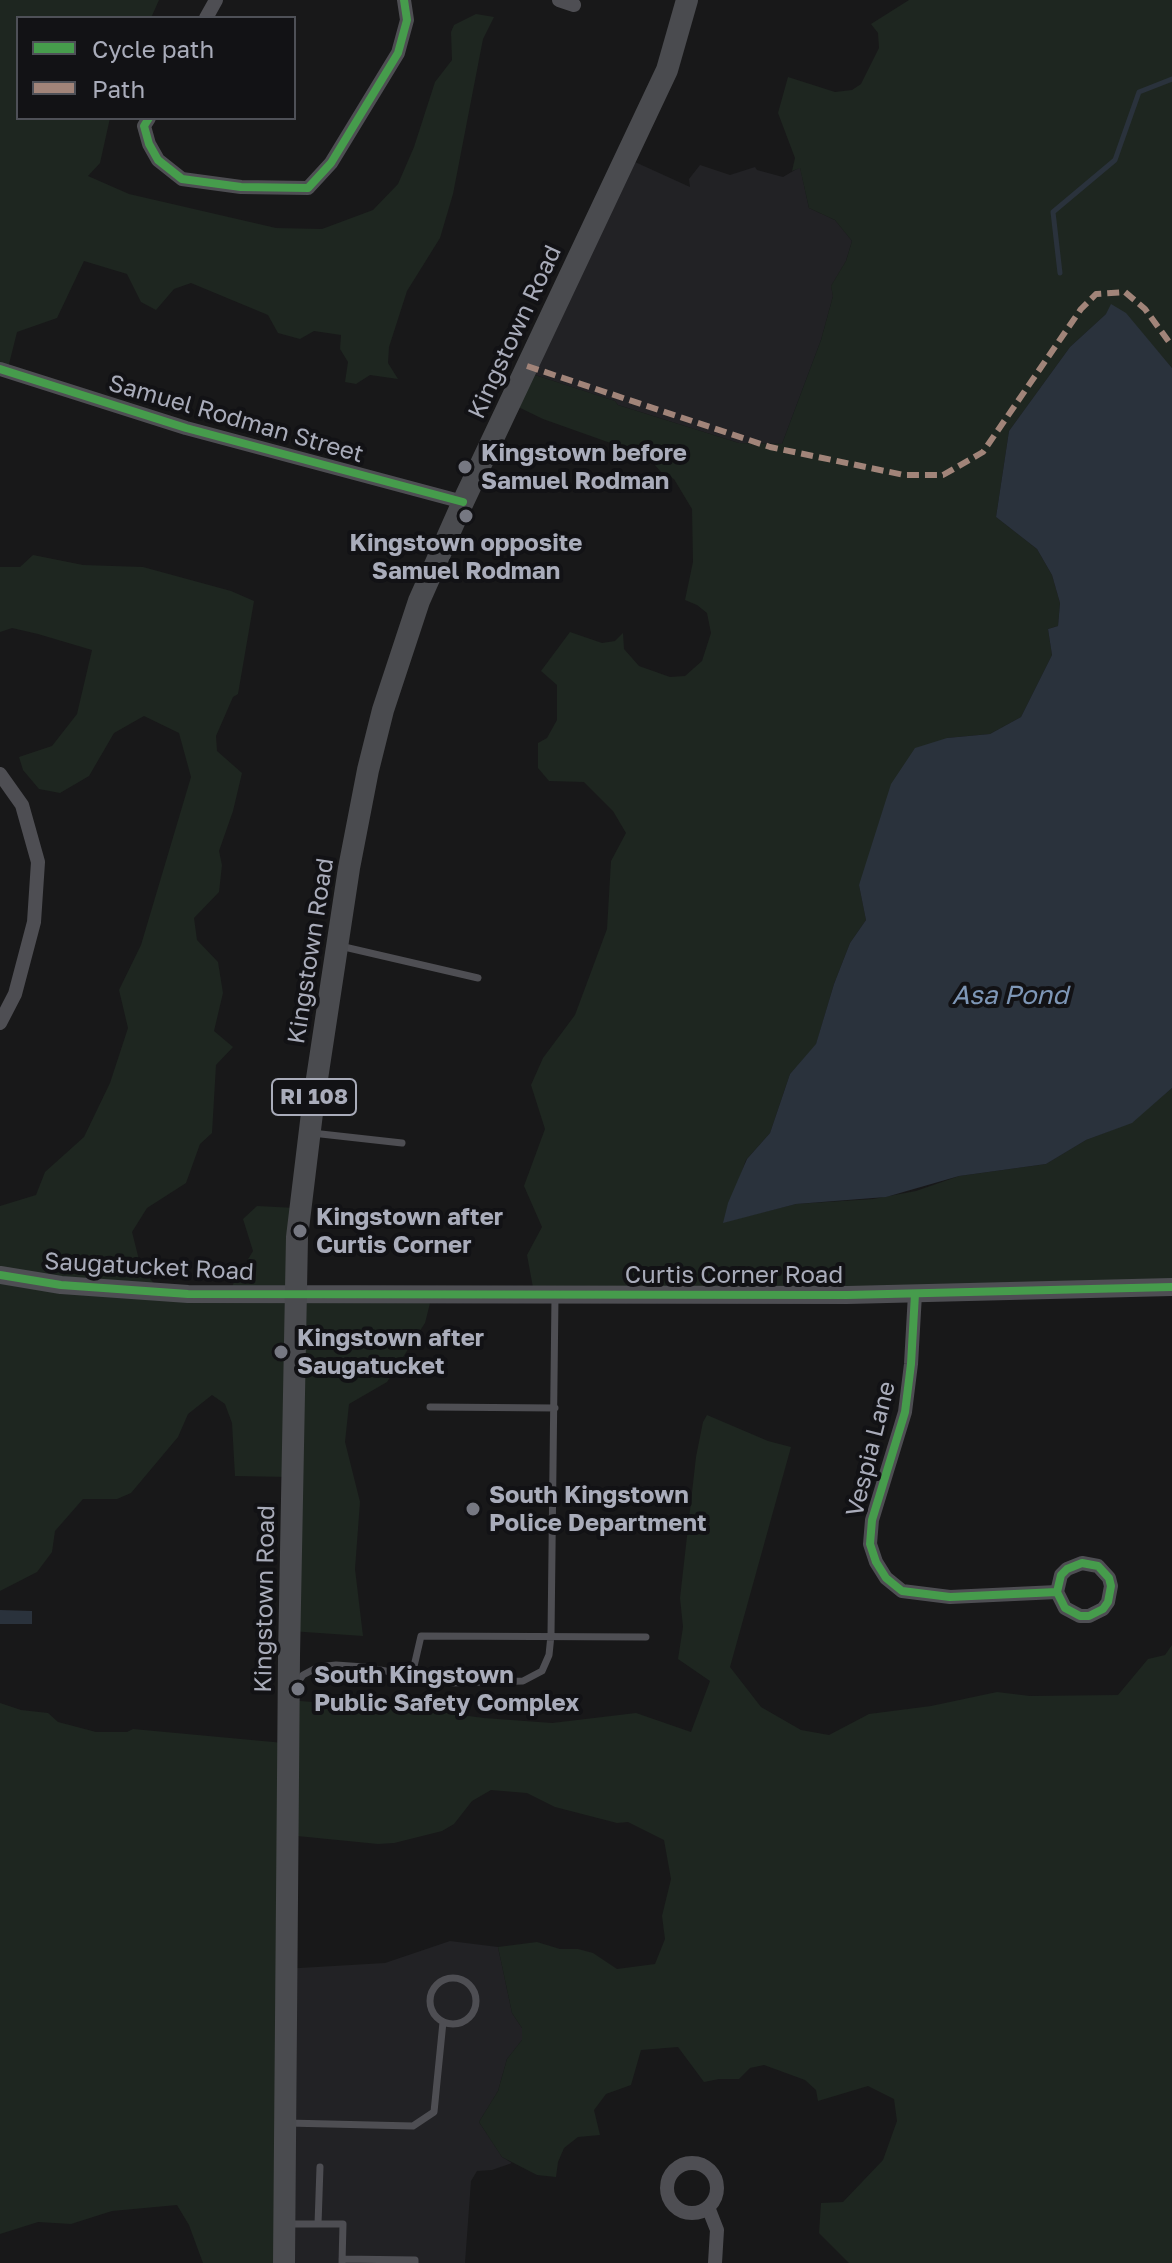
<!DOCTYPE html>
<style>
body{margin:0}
#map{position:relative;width:1172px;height:2263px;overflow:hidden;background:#181819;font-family:"Golos Text",sans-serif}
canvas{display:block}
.legend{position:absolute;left:16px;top:16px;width:280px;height:104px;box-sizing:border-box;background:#121215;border:2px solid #4e5057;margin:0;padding:10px 14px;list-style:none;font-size:24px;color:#a9acba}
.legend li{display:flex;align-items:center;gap:16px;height:40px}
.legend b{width:40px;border:2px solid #4e5057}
</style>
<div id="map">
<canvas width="1172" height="2263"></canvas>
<ul class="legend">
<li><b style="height:10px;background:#469c4c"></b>Cycle path</li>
<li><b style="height:10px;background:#a18479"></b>Path</li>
</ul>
</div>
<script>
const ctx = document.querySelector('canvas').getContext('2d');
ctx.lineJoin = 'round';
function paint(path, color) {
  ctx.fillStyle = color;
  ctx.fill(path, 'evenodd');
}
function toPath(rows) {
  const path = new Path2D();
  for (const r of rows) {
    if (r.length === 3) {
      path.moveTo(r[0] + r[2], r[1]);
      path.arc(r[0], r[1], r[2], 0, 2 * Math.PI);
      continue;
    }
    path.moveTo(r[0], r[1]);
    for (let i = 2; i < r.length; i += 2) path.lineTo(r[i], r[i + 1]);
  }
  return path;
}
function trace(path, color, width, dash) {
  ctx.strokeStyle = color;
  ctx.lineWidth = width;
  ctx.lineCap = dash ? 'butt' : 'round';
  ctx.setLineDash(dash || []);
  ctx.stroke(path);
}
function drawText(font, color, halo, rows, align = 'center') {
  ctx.font = font + ' "Golos Text",sans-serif';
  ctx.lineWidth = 8;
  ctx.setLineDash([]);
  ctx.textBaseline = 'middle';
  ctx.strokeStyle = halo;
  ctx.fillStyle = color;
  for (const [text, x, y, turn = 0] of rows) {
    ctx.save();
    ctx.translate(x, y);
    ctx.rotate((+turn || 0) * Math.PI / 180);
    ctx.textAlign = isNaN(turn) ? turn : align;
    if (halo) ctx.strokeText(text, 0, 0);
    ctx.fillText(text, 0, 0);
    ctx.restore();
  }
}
const built = toPath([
 [624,157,690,187,689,179,700,165,730,175,755,167,757,170,783,177,800,167,809,208,835,220,852,241,846,261,831,286,833,296,821,340,782,444,739,443,618,405,615,401,526,372],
 [450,1941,498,1947,512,2013,522,2028,522,2040,507,2059,498,2091,479,2122,502,2157,512,2163,492,2170,477,2171,471,2181,465,2263,278,2263,283,1969,385,1963]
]);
const green = toPath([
 [0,0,159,0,151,18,18,18,18,118,110,118,100,163,88,176,129,194,276,228,322,229,373,210,398,184,414,147,435,82,452,60,451,32,454,25,476,14,494,17,483,39,453,194,440,238,407,291,389,347,388,363,398,379,370,375,356,384,345,382,348,362,340,349,341,335,314,331,300,339,278,333,268,315,191,283,174,289,156,310,141,302,127,274,84,261,57,318,17,332,7,372,0,373],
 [909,0,1172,0,1172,368,1141,332,1106,314,1070,347,1009,431,996,517,1037,549,1052,575,1060,603,1058,626,1048,629,1052,655,1021,717,990,734,947,738,859,885,866,920,850,943,834,984,816,1045,790,1074,770,1133,746,1160,724,1222,796,1204,873,1199,916,1191,959,1176,1046,1164,1086,1140,1132,1122,1172,1088,1172,1295,534,1293,527,1255,542,1227,524,1186,545,1129,531,1085,543,1058,575,1015,607,929,611,861,626,833,613,811,584,782,549,781,538,768,538,743,547,738,557,720,557,685,541,671,570,632,602,643,615,641,623,633,624,649,639,666,670,677,685,676,702,661,711,633,707,613,697,605,685,600,693,562,692,509,674,479,661,472,647,456,543,419,510,403,526,372,615,401,618,405,739,443,782,444,821,340,833,296,831,286,846,261,852,241,835,220,809,208,800,168,792,171,795,158,778,113,788,77,835,92,852,90,861,84,879,48,878,33,871,24],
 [33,555,83,565,143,567,231,591,254,601,238,694,233,697,216,736,217,751,242,773,233,811,219,851,222,865,219,892,194,918,197,940,218,962,223,993,214,1031,233,1047,216,1065,212,1133,200,1144,186,1183,147,1208,132,1232,141,1268,163,1294,226,1296,253,1251,243,1219,257,1206,295,1208,294,1287,431,1299,425,1323,387,1382,349,1404,345,1442,360,1502,355,1569,363,1636,290,1631,289,1477,235,1476,232,1423,225,1404,212,1395,188,1414,178,1437,131,1493,117,1499,83,1499,55,1531,52,1552,37,1572,0,1591,0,1206,36,1195,45,1172,84,1137,110,1083,128,1028,119,990,141,945,191,777,179,733,144,716,114,733,89,776,60,793,39,789,23,770,19,757,52,746,77,714,92,650,38,634,12,628,0,632,0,567,20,567],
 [707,1415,768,1441,791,1447,730,1667,761,1707,801,1730,829,1735,869,1714,931,1706,997,1692,1030,1696,1118,1695,1148,1659,1165,1655,1172,1645,1172,2263,849,2263,819,2233,821,2203,843,2202,883,2160,897,2121,894,2099,868,2086,818,2101,816,2090,805,2080,764,2065,750,2068,739,2079,719,2079,704,2082,678,2047,641,2050,631,2085,606,2094,594,2110,600,2135,578,2137,564,2148,558,2162,556,2177,537,2175,502,2157,479,2122,498,2091,507,2059,522,2040,522,2028,512,2013,498,1947,537,1942,560,1949,578,1949,593,1953,617,1969,655,1964,665,1939,662,1916,671,1879,664,1840,628,1822,617,1823,555,1807,527,1793,491,1790,472,1801,454,1824,442,1831,394,1843,378,1844,287,1835,278,2263,203,2263,189,2225,177,2205,112,2211,71,2224,38,2222,0,2234,0,1703,21,1710,48,1713,58,1722,96,1732,127,1732,133,1729,284,1743,288,1700,337,1704,362,1696,397,1704,447,1705,453,1714,484,1718,552,1723,636,1713,691,1732,710,1681,678,1659,683,1627,680,1598,696,1457,703,1422]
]);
const water = toPath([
 [1111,304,1126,313,1172,368,1172,1088,1132,1123,1086,1140,1046,1164,959,1176,886,1197,796,1204,723,1223,728,1203,747,1159,770,1133,790,1074,816,1044,834,984,850,943,866,920,859,885,891,784,915,748,947,738,990,734,1021,717,1052,655,1048,629,1058,626,1060,603,1052,575,1037,549,996,517,1009,431,1070,347,1106,314],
 [0,1610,32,1611,32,1624,0,1624]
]);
const stream = toPath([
 [1060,273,1053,212,1115,160,1139,92,1172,79]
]);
const service = toPath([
 [340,946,478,978],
 [312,1133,402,1143],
 [430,1407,555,1408],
 [412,1675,421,1636,646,1637],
 [295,1686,303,1675,318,1667,336,1665,364,1667,450,1683,523,1681,542,1671,549,1655,551,1635,555,1296],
 [453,2001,23],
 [287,2123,413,2126,434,2112,443,2022],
 [288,2224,343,2224,342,2263],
 [318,2224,320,2167],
 [342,2259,415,2260,415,2263]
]);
const minor = toPath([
 [559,0,574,5],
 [206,18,216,0],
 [149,118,144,126,149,144,158,160,182,179,241,187,308,188,331,163,398,53,407,20,404,0],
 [0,369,186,428,463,502],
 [0,774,22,805,38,862,34,922,15,994,0,1023],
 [915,1294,911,1364,905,1412,872,1520,870,1544,876,1562,886,1578,902,1591,950,1597,1057,1592,1065,1608,1080,1616,1089,1616,1103,1609,1108,1602,1111,1586,1109,1578,1098,1566,1082,1563,1067,1569,1061,1575,1057,1592],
 [692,2188,25],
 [708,2207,717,2230,715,2263]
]);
const tertiary = toPath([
 [0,1275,61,1285,188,1294,847,1295,1172,1287]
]);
const primary = toPath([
 [284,2263,289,1656,297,1237,313,1105,349,868,368,770,383,710,419,601,463,502,667,70,687,0]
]);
const quiet = toPath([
 [527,366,770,447,904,475,943,475,983,452,1081,309,1096,294,1125,292,1145,309,1172,346]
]);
const cycleway = toPath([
 [149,118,144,126,149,144,158,160,182,179,241,187,308,188,331,163,398,53,407,20,404,0],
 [0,369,186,428,463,502],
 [0,1275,61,1285,188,1294,847,1295,1172,1287],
 [915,1294,911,1364,905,1412,872,1520,870,1544,876,1562,886,1578,902,1591,950,1597,1057,1592,1065,1608,1080,1616,1089,1616,1103,1609,1108,1602,1111,1586,1109,1578,1098,1566,1082,1563,1067,1569,1061,1575,1057,1592]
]);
const markers = [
 [465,467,8,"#767882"],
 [466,516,8,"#767882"],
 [300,1231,8,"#767882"],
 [281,1352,8,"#767882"],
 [473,1509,8,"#767882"],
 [298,1689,8,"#767882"]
];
const shields = [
 [314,1097,84]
];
const shieldNames = [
 ["RI 108",314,1097]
];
const streetNames = [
 ["Kingstown Road",515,332,-65],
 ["Samuel Rodman Street",236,419,16],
 ["Kingstown Road",311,951,-81],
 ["Saugatucket Road",149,1267,3],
 ["Curtis Corner Road",734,1275],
 ["Vespia Lane",871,1449,-76],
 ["Kingstown Road",265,1599,-89]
];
const poiNames = [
 ["Kingstown before",481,453],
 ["Samuel Rodman",481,481],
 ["Kingstown opposite",466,543,"center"],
 ["Samuel Rodman",466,571,"center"],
 ["Kingstown after",316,1217],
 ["Curtis Corner",316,1245],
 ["Kingstown after",297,1338],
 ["Saugatucket",297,1366],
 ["South Kingstown",489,1495],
 ["Police Department",489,1523],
 ["South Kingstown",314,1675],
 ["Public Safety Complex",314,1703]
];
const waterNames = [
 ["Asa Pond",1010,996]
];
paint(built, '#222225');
paint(green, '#1e2620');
paint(water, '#2a323c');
trace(stream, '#2a323c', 5);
trace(service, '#4e4e53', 7);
trace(minor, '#4e4e53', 14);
trace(tertiary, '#4e4e53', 18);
trace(primary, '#4a4b4f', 22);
trace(quiet, '#a18479', 6, [12, 6]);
trace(cycleway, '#469c4c', 8);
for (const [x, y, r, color] of markers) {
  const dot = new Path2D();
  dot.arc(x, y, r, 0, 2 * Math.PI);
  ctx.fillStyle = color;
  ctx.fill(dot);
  trace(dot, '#121215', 3);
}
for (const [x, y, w] of shields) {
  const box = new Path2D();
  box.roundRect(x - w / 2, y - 18, w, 36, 6);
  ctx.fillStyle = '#121215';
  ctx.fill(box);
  trace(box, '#a9acba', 2);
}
drawText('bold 22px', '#a9acba', null, shieldNames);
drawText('24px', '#a9acba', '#121215', streetNames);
drawText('bold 24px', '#a9acba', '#121215', poiNames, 'left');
drawText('italic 26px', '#7e97b7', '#121215', waterNames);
</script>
